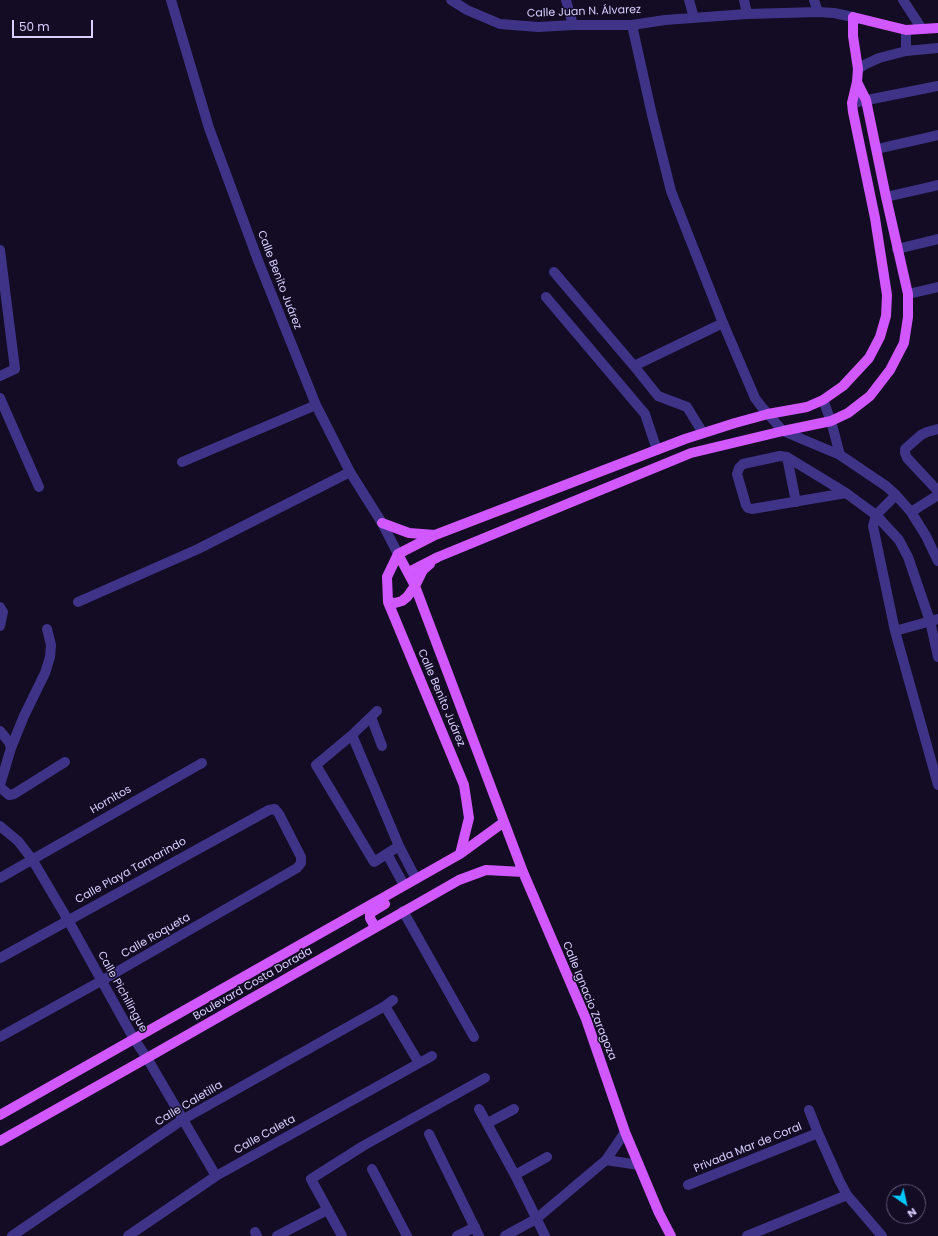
<!DOCTYPE html>
<meta charset="utf-8">
<style>
body{margin:0}
#map{position:relative;width:938px;height:1236px;overflow:hidden;background:#130c24;font-family:Poppins,sans-serif}
canvas{display:block}
.north{position:absolute;left:886px;top:1184px;width:40px;height:40px;box-sizing:border-box;background:#130c24;border:1px solid #635a7c;border-radius:50%;rotate:146deg;font-size:11px;font-weight:700;line-height:16px;text-align:center;color:#dad0ff}
.north::after{content:'';display:block;margin:auto;width:14px;height:18px;background:#00c8fb;clip-path:polygon(50% 0,100% 100%,50% 72%,0 100%)}
.scale{position:absolute;left:12px;top:20px;width:81px;height:18px;box-sizing:border-box;border:2px solid #dad0ff;border-top:0;padding-left:5px;font-size:12px;line-height:14px;white-space:nowrap;color:#dad0ff;-webkit-text-stroke:3px #130c24;paint-order:stroke}
</style>
<div id="map">
<canvas width="938" height="1236"></canvas>
<div class="north">N</div>
<div class="scale">50 m</div>
</div>
<script>
const ctx = document.querySelector('canvas').getContext('2d');
ctx.lineJoin = 'round';
function toPath(rows) {
  const path = new Path2D();
  for (const r of rows) {
    path.moveTo(r[0], r[1]);
    for (let i = 2; i < r.length; i += 2) path.lineTo(r[i], r[i + 1]);
  }
  return path;
}
function trace(path, color, width, dash) {
  ctx.strokeStyle = color;
  ctx.lineWidth = width;
  ctx.lineCap = dash ? 'butt' : 'round';
  ctx.setLineDash(dash || []);
  ctx.stroke(path);
}
function drawText(font, color, halo, rows, align = 'center') {
  ctx.font = font + ' Poppins,sans-serif';
  ctx.lineWidth = 3;
  ctx.setLineDash([]);
  ctx.textBaseline = 'middle';
  ctx.strokeStyle = halo;
  ctx.fillStyle = color;
  for (const [text, x, y, turn = 0] of rows) {
    ctx.save();
    ctx.translate(x, y);
    ctx.rotate((+turn || 0) * Math.PI / 180);
    ctx.textAlign = isNaN(turn) ? turn : align;
    if (halo) ctx.strokeText(text, 0, 0);
    ctx.fillText(text, 0, 0);
    ctx.restore();
  }
}
const minor = toPath([
 [171,0,209,128,259,263,316,405,350,472,382,523,398,554],
 [451,0,467,10,500,24,538,27,573,25,632,25,665,20,747,14,818,12,834,13,853,17],
 [566,0,573,25],
 [689,0,694,18],
 [744,0,747,14],
 [814,0,818,12],
 [903,0,922,29],
 [632,25,652,115,671,191,723,323,755,398,761,406,783,431,840,455,886,486,896,495,911,512,926,536,938,561],
 [906,30,906,51],
 [858,69,864,65,879,58,906,51,938,48],
 [852,103,938,86],
 [877,149,938,135],
 [886,197,938,185],
 [897,249,938,239],
 [0,250,15,369,0,376],
 [554,272,634,366,658,396,687,407,703,433],
 [908,294,938,287],
 [546,297,645,414,657,450],
 [634,366,723,323],
 [0,398,39,487],
 [823,400,831,421,840,455],
 [938,429,927,432,921,435,905,449,905,453,907,458,938,491],
 [787,457,796,502],
 [182,462,316,405],
 [846,493,752,509,748,508,746,505,737,474,739,468,743,464,780,456,787,457,846,493,876,515,899,540,908,557,930,621,938,657],
 [896,495,876,515,873,526,895,631,938,785],
 [911,512,938,495],
 [78,602,198,549,350,472],
 [0,607,3,612,0,626],
 [895,631,938,619],
 [377,711,352,735,316,765,374,862,399,846],
 [371,717,382,746],
 [0,731,9,742,11,748],
 [352,735,399,846,416,879],
 [0,785,11,748,24,716,45,673,50,657,51,645,47,629],
 [0,787,9,795,14,794,65,762],
 [0,826,18,841,32,859,68,920,134,1039,147,1058,216,1176],
 [387,854,404,885],
 [0,878,202,763],
 [403,911,474,1037],
 [0,958,269,810,275,809,279,814,301,857,301,863,297,868,101,981,0,1037],
 [385,1006,419,1063],
 [479,1109,515,1175,545,1236],
 [809,1110,818,1133,839,1180,847,1195,882,1236],
 [488,1123,514,1109],
 [429,1134,479,1236],
 [606,1160,639,1165],
 [372,1169,407,1236],
 [515,1175,547,1157],
 [688,1185,818,1133],
 [255,1232,257,1236],
 [12,1236,182,1120,385,1006,393,1000],
 [128,1236,216,1176,432,1056],
 [277,1236,327,1210],
 [342,1236,311,1179,363,1146,485,1078],
 [457,1236,475,1227],
 [505,1236,536,1219,606,1160,625,1132],
 [747,1236,847,1195]
]);
const major = toPath([
 [382,523,409,533,435,535],
 [398,554,435,535,685,439,735,423,768,414,807,407,823,400,843,386,869,358,880,337,886,316,887,295,875,218,853,112,852,103,857,82,858,69,853,36,853,17,906,30,938,28],
 [398,554,415,586,523,872,586,1019,625,1132,659,1213,671,1236],
 [398,554,387,577,388,602,464,785,469,818,460,854],
 [409,572,438,557,691,453,783,431,831,421,848,413,870,396,890,370,904,343,908,317,908,294,886,197,866,100,857,82],
 [388,602,395,603,402,601,407,597,415,586,423,570,430,564],
 [375,927,370,918,370,914,372,912,385,904],
 [0,1115,460,854,504,822],
 [0,1141,147,1058,459,880,486,870,523,872]
]);
const streetNames = [
 ["Calle Juan N. Álvarez",584,12,-2],
 ["Calle Benito Juárez",279,280,69],
 ["Calle Benito Juárez",441,698,67],
 ["Hornitos",111,800,-30],
 ["Calle Playa Tamarindo",131,871,-29],
 ["Calle Roqueta",156,936,-30],
 ["Boulevard Costa Dorada",253,984,-30],
 ["Calle Pichilingue",122,992,61],
 ["Calle Ignacio Zaragoza",589,1001,68],
 ["Calle Caletilla",189,1104,-31],
 ["Calle Caleta",265,1135,-29],
 ["Privada Mar de Coral",748,1148,-22]
];
trace(minor, '#3f3387', 10);
trace(major, '#d157ff', 10);
drawText('11px', '#dad0ff', '#130c24', streetNames);
</script>
